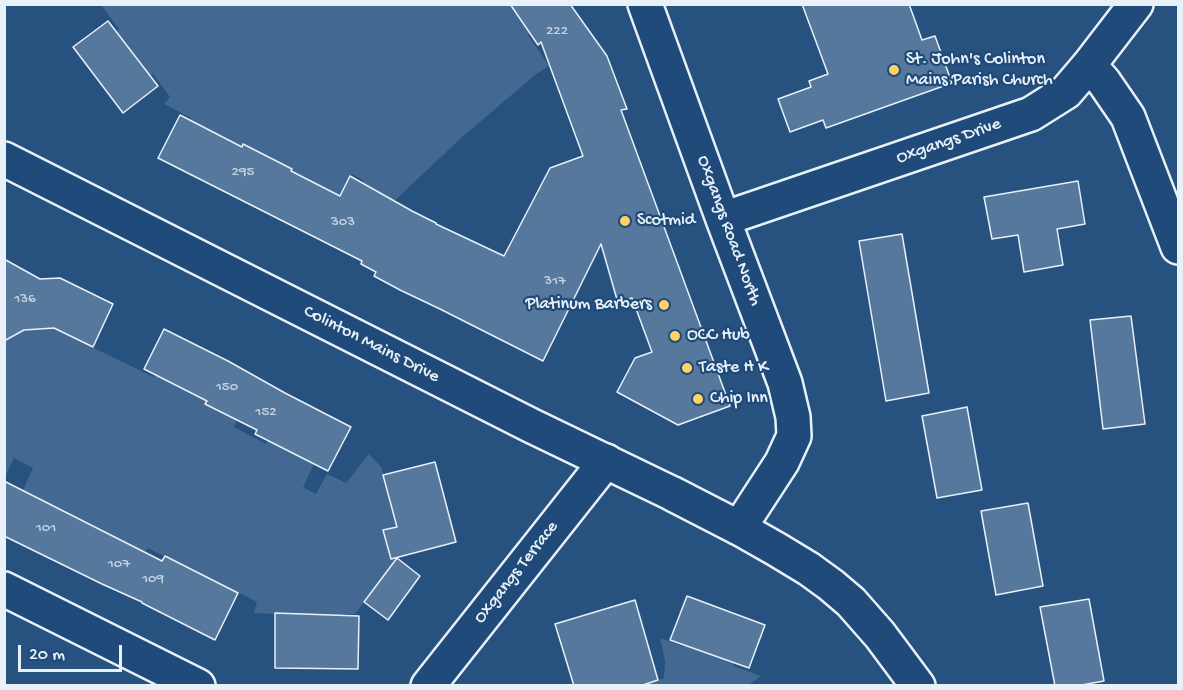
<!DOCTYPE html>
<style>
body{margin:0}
#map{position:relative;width:1183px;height:690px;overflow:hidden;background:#27517f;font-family:"Gochi Hand",sans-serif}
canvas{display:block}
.frame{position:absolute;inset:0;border:6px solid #e8f1f8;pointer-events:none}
.scale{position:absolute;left:18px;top:645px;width:104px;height:27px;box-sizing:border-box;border:3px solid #e8f1f8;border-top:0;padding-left:8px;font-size:18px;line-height:21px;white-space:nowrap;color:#e8f1f8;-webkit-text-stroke:4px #1f4a7a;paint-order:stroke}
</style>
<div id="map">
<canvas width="1183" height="690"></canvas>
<div class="frame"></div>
<div class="scale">20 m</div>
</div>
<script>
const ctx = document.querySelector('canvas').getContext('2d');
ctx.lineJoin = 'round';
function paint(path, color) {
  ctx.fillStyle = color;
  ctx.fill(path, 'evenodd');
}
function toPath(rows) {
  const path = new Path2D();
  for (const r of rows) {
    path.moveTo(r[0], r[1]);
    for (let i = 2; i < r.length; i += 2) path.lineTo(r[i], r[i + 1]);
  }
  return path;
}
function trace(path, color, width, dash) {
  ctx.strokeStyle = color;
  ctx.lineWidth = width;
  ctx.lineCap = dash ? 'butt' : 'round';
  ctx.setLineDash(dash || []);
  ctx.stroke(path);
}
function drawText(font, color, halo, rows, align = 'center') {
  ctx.font = font + ' "Gochi Hand",sans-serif';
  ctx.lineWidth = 4.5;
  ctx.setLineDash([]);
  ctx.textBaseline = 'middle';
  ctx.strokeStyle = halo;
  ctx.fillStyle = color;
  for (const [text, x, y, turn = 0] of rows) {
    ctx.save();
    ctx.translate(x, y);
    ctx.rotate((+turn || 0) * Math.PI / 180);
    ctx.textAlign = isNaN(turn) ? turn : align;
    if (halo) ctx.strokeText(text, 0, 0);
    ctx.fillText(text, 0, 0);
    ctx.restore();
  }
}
const green = toPath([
 [101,5,510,5,530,33,528,35,549,66,535,75,461,138,388,207,354,200,364,181,352,174,340,196,291,171,292,169,243,144,242,146,190,120,191,118,164,104,170,97,153,74,149,76,116,32,119,29],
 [5,306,52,324,78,337,77,340,154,377,155,375,207,401,205,404,237,420,234,427,266,444,268,441,314,464,303,487,316,494,327,474,346,483,369,454,382,468,383,475,400,526,384,530,388,545,403,549,355,614,343,614,342,617,254,613,257,602,225,586,223,588,178,563,148,548,145,552,23,490,33,468,14,458,5,477],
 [660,638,684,647,685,645,733,663,733,666,761,676,748,685,640,686,664,678,665,661]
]);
const building = toPath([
 [510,4,570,4,607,56,627,109,621,110,730,406,678,425,617,392,635,358,652,352,632,298,618,303,601,244,543,361,440,309,400,290,374,276,376,272,361,264,362,261,158,158,180,115,242,147,243,144,292,169,291,171,340,196,350,176,412,211,436,223,436,224,504,256,550,168,583,156,541,42,538,45,510,4],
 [802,4,909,4,922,40,935,36,952,83,826,128,823,120,790,132,778,99,811,87,809,81,828,74,802,4],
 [108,21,158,86,123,113,73,47,108,21],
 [1078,181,1085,224,1057,229,1063,265,1024,272,1018,235,992,239,984,197,1078,181],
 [902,234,929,393,886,401,859,241,902,234],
 [4,259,40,279,60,278,113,304,93,347,54,328,24,330,4,341,4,259],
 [1131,316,1145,424,1103,429,1090,320,1131,316],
 [164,329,228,361,285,393,351,427,328,471,255,434,257,430,205,404,207,401,144,369,164,329],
 [967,407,982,490,937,498,922,416,967,407],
 [435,462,456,542,391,559,383,530,397,527,383,475,435,462],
 [4,481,162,561,165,556,238,593,215,640,142,603,142,602,102,584,4,536,4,481],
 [1028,503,1043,586,996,595,981,511,1028,503],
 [397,558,420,576,388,620,364,602,397,558],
 [687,596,765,625,749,668,670,640,687,596],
 [1089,599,1104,681,1076,686,1055,686,1040,607,1089,599],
 [635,600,658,680,640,686,574,686,555,624,635,600],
 [275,613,359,616,358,669,275,668,275,613]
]);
const street = toPath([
 [645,4,723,219,785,383,793,417,794,436,782,462,739,528],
 [1089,65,1104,82,1128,117,1178,247],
 [723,219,1031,114,1066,92,1089,65,1136,4],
 [4,589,198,686],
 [428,686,606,461]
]);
const secondary = toPath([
 [4,159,532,426,671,493,739,528,776,549,809,569,831,585,851,602,880,635,918,686]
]);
const markers = [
 [894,70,6,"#ffd166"],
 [625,221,6,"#ffd166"],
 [664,305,6,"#ffd166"],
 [675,336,6,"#ffd166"],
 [687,368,6,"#ffd166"],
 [698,399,6,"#ffd166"]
];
const numberNames = [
 ["222",557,32],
 ["295",243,173],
 ["303",343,223],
 ["317",555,282],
 ["136",25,300],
 ["150",227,388],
 ["152",266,413],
 ["101",46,529],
 ["107",119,565],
 ["109",153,580]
];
const poiNames = [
 ["St. John's Colinton",906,60],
 ["Mains Parish Church",906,81],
 ["Scotmid",637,221],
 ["Platinum Barbers",652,305,"right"],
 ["OCC Hub",687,336],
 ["Taste H K",699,368],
 ["Chip Inn",710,399]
];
const streetNames = [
 ["Oxgangs Drive",949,142,-19],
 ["Oxgangs Road North",728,231,70],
 ["Colinton Mains Drive",371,345,27],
 ["Oxgangs Terrace",517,573,-52]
];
paint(green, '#436891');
paint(building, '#57789d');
trace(building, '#e8f1f8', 1.5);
trace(street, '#e8f1f8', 38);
trace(secondary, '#e8f1f8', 38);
trace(street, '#1f4a7a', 33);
trace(secondary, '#1f4a7a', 33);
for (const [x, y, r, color] of markers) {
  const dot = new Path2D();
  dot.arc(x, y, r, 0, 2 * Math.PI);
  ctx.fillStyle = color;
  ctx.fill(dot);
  trace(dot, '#1f4a7a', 2);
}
drawText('15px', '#c4d3e1', null, numberNames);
drawText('18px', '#e8f1f8', '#1f4a7a', poiNames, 'left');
drawText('18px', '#e8f1f8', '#1f4a7a', streetNames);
</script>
